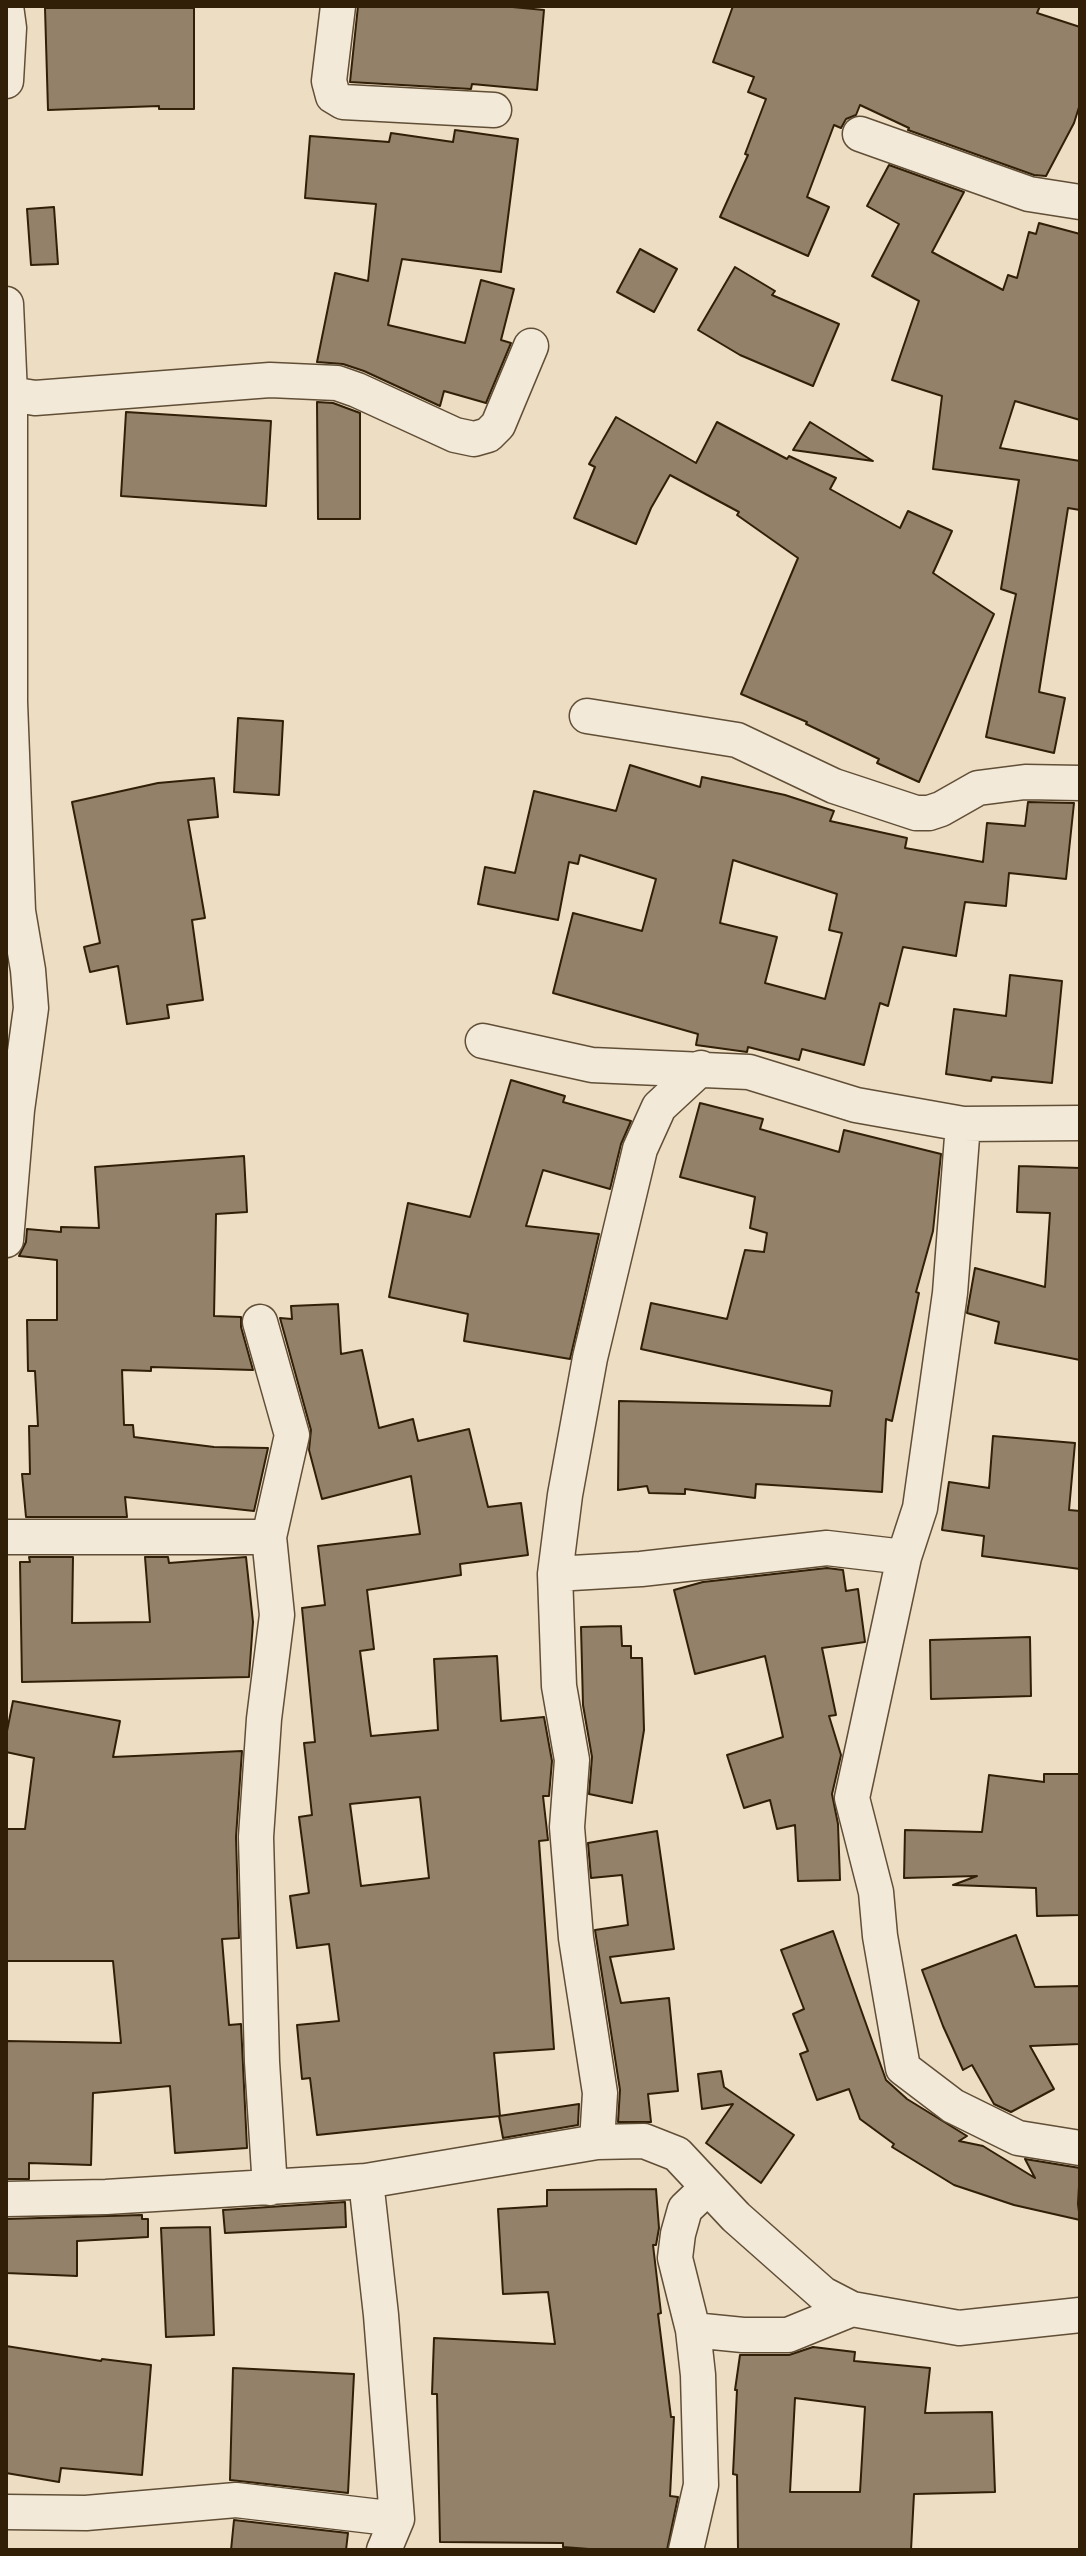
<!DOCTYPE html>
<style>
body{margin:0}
#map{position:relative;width:1086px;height:2556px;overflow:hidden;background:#edddc3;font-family:"Gentium Book Plus",serif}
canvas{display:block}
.frame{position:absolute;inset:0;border:8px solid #311f07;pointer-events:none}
</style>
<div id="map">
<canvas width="1086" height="2556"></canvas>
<div class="frame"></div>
</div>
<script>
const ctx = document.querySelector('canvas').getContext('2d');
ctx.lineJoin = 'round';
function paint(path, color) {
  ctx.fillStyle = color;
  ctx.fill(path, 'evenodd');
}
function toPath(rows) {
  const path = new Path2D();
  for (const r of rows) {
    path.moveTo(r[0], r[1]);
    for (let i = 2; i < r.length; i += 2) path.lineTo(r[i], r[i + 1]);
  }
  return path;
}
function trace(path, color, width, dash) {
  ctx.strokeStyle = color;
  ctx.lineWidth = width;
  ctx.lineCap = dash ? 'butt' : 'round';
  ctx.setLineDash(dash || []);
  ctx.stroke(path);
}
const building = toPath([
 [358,6,502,6,544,10,537,90,472,84,471,89,350,82,358,6],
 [733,6,1040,6,1037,13,1080,27,1080,104,1074,123,1046,176,1034,175,908,130,909,128,860,105,856,115,846,119,841,128,834,125,807,197,829,207,808,256,720,217,748,155,745,154,766,99,748,92,754,77,713,62,733,6],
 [45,8,194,8,194,109,159,109,159,106,48,110,45,8],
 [455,130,518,139,501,272,402,259,388,325,465,343,481,280,514,289,501,340,511,343,486,403,444,391,440,406,364,371,343,364,317,362,335,273,368,281,376,204,305,198,310,136,389,142,391,133,453,142,455,130],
 [889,165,964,192,932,252,1003,290,1008,275,1017,278,1029,232,1036,234,1039,223,1080,234,1080,420,1015,401,1000,448,1080,461,1080,510,1068,508,1039,692,1065,698,1054,753,986,737,1016,594,1001,589,1019,480,933,469,942,396,892,380,919,301,872,276,899,224,867,206,889,165],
 [54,207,58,264,31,265,27,209,54,207],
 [640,249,677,269,654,312,617,292,640,249],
 [735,267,775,291,772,295,839,324,813,386,740,355,698,330,735,267],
 [317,402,333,403,360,413,360,519,318,519,317,402],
 [126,412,271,421,266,506,121,496,126,412],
 [616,417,696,463,717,422,787,459,789,456,836,478,830,489,900,528,908,511,952,531,933,573,994,614,919,782,877,763,879,759,806,724,807,722,741,694,798,558,737,515,739,512,670,475,651,508,636,544,574,518,595,467,589,464,616,417],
 [810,422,873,461,793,450,810,422],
 [238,718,283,721,279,795,234,792,238,718],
 [630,765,700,787,702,777,785,795,834,811,830,821,907,838,905,848,983,862,987,823,1025,826,1028,802,1074,803,1066,879,1009,873,1006,906,965,902,956,956,903,947,888,1006,880,1003,864,1065,802,1049,799,1060,748,1047,747,1052,696,1045,698,1034,553,993,573,913,642,931,656,879,580,855,578,864,569,862,558,920,478,904,485,867,515,873,534,791,616,811,630,765],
 [733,860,837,894,829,930,842,933,825,999,765,983,777,937,720,923,733,860],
 [214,778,218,817,188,820,205,918,192,920,203,1000,167,1005,169,1018,127,1024,118,966,90,972,84,947,100,943,72,802,158,783,214,778],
 [1010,975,1062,981,1052,1083,992,1077,991,1081,946,1074,954,1009,1006,1016,1010,975],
 [511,1080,565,1096,563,1102,631,1121,621,1144,610,1189,543,1170,526,1226,599,1234,570,1359,464,1341,468,1314,389,1297,408,1203,470,1217,511,1080],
 [700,1103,763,1119,760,1129,839,1152,844,1130,941,1154,933,1231,916,1292,919,1293,892,1421,886,1419,882,1492,756,1484,755,1498,685,1489,685,1494,649,1493,647,1486,618,1490,619,1401,830,1406,832,1391,641,1349,651,1303,727,1319,745,1250,764,1252,767,1233,750,1228,755,1197,680,1177,700,1103],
 [244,1156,247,1212,216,1214,214,1316,241,1317,241,1327,253,1370,151,1367,151,1371,122,1370,124,1425,133,1425,134,1437,214,1447,268,1448,254,1511,125,1497,127,1517,26,1517,22,1474,30,1474,29,1426,38,1426,35,1371,28,1371,27,1320,57,1320,57,1260,19,1256,26,1242,27,1229,61,1232,61,1227,99,1228,95,1167,244,1156],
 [1019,1166,1080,1168,1080,1360,995,1343,999,1322,967,1313,975,1268,1045,1287,1050,1213,1017,1212,1019,1166],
 [338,1304,341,1354,362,1350,379,1428,413,1419,418,1441,469,1429,488,1507,521,1503,528,1555,460,1564,461,1575,367,1590,374,1649,360,1651,371,1736,438,1730,434,1659,497,1656,501,1721,544,1717,552,1761,549,1796,543,1796,548,1840,539,1841,554,2049,494,2053,500,2116,317,2135,310,2078,302,2079,297,2025,339,2021,329,1944,297,1948,290,1896,309,1893,299,1817,312,1815,304,1743,315,1742,302,1608,325,1605,318,1546,420,1534,411,1476,322,1499,309,1450,311,1430,280,1318,292,1319,291,1306,338,1304],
 [420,1797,429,1878,361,1886,350,1804,420,1797],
 [993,1436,1075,1443,1069,1510,1080,1511,1080,1569,982,1556,984,1536,942,1530,949,1482,989,1488,993,1436],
 [29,1557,73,1557,72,1623,150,1622,145,1557,168,1557,169,1563,246,1557,253,1622,249,1677,22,1682,20,1562,30,1562,29,1557],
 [827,1568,843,1570,846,1591,858,1589,865,1642,822,1648,836,1715,829,1716,841,1755,832,1794,838,1824,840,1880,798,1881,795,1825,777,1829,770,1800,744,1808,727,1755,783,1737,765,1656,695,1674,674,1590,703,1582,827,1568],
 [621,1626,622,1646,631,1646,631,1658,642,1658,644,1730,632,1803,589,1794,592,1757,583,1705,581,1627,621,1626],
 [1030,1637,1031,1696,931,1699,930,1640,1030,1637],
 [13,1701,120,1721,113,1757,242,1751,236,1837,239,1938,222,1939,229,2025,241,2024,247,2148,175,2153,170,2086,93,2093,91,2165,29,2163,29,2179,6,2179,6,2041,121,2043,113,1961,6,1961,6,1829,25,1829,34,1758,6,1752,6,1736,13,1701],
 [1044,1774,1080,1774,1080,1915,1037,1916,1036,1888,953,1885,977,1876,904,1878,905,1830,982,1832,989,1775,1044,1782,1044,1774],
 [657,1831,674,1949,610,1957,621,2003,669,1998,678,2091,648,2094,651,2122,618,2122,620,2090,595,1930,628,1925,622,1875,591,1878,588,1843,657,1831],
 [833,1931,886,2080,907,2099,967,2136,959,2141,983,2146,1035,2178,1025,2159,1080,2168,1078,2204,1080,2220,1014,2205,954,2185,892,2147,894,2144,860,2119,849,2089,817,2100,800,2054,808,2051,793,2014,804,2009,781,1950,833,1931],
 [1016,1935,1035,1987,1080,1986,1080,2044,1030,2046,1054,2089,1011,2112,994,2104,972,2065,963,2070,943,2026,922,1970,1016,1935],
 [721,2071,724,2087,794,2135,761,2183,706,2143,733,2104,702,2109,698,2074,721,2071],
 [579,2104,578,2125,503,2138,499,2116,579,2104],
 [656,2189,659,2228,656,2245,653,2245,661,2313,658,2314,671,2417,674,2417,670,2496,678,2497,667,2550,602,2550,563,2547,563,2543,440,2542,437,2394,432,2394,434,2338,555,2344,548,2292,503,2294,498,2209,547,2206,547,2190,656,2189],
 [345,2202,346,2227,225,2233,223,2210,345,2202],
 [142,2215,142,2219,148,2219,148,2237,77,2241,77,2276,6,2273,6,2219,142,2215],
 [210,2227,214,2335,166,2337,161,2228,210,2227],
 [6,2346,101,2361,102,2359,151,2365,142,2475,61,2468,59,2482,6,2473,6,2346],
 [813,2347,855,2352,854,2361,930,2368,925,2413,992,2412,995,2492,914,2494,911,2550,738,2550,737,2475,733,2474,737,2390,735,2390,740,2355,789,2355,813,2347],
 [795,2398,865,2407,860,2492,790,2492,795,2398],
 [233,2368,354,2374,348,2493,230,2480,233,2368],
 [234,2520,348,2533,346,2550,231,2550,234,2520]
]);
const street = toPath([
 [338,6,329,81,333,96,343,102,494,110],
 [6,81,9,28,6,6],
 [860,134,1029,194,1080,202],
 [6,304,10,394,10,702,18,911,28,970,31,1008,17,1110,6,1240],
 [10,394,35,398,270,380,337,383,357,390,455,435,474,439,488,435,498,425,531,346],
 [587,716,737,740,834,786,916,813,929,813,941,809,978,788,1025,782,1080,783],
 [483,1041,592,1065,749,1072,856,1105,963,1124,1080,1123],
 [963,1124,950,1293,920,1508,904,1557,852,1798,876,1892,880,1936,903,2068,953,2106,1018,2138,1080,2148],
 [260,1322,292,1435,269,1537,277,1615,264,1719,256,1837,262,2062,270,2188],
 [6,1537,269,1537],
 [555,1574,641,1569,827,1548,904,1557],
 [597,2142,600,2093,576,1938,567,1827,572,1760,559,1686,555,1574,565,1495,590,1358,640,1149,659,1107,701,1068],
 [366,2181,381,2315,397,2519,384,2550],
 [6,2199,106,2197,366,2181,597,2142,644,2141,677,2154,736,2217,823,2294,852,2309,959,2328,1080,2315],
 [693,2330,743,2335,788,2335,852,2309],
 [6,2512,86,2513,236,2500,397,2519],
 [686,2550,701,2485,698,2375,693,2330,675,2258,678,2234,685,2209,707,2188]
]);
paint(building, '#938269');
trace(building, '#311f07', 2);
trace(street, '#604e36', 37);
trace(street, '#f3e9d8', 34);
</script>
